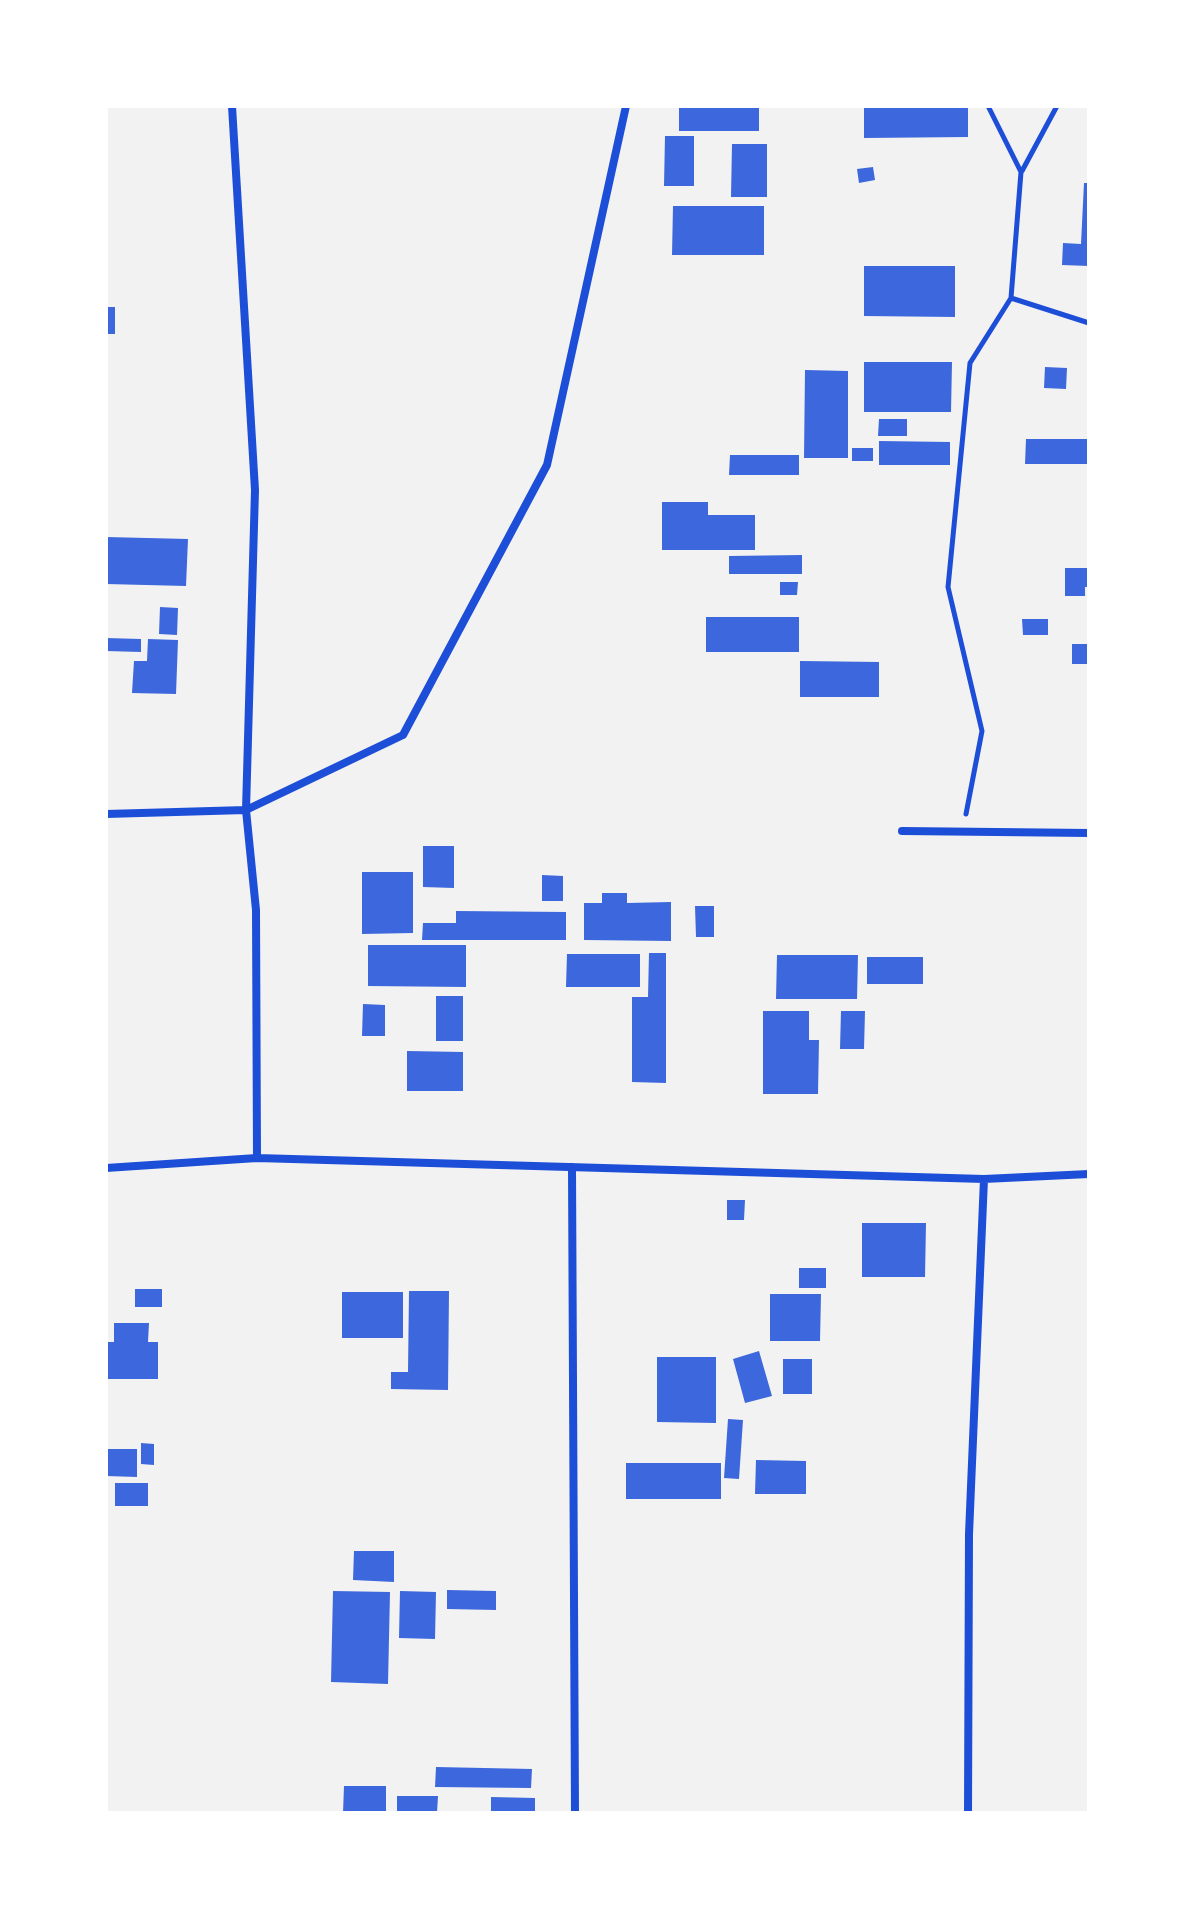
<!DOCTYPE html>
<style>
body{margin:0}
#map{position:relative;width:1195px;height:1919px;overflow:hidden;background:#f2f2f2;font-family:"Fira Sans Condensed",sans-serif}
canvas{display:block}
.frame{position:absolute;inset:0;border:108px solid #fff;pointer-events:none}
</style>
<div id="map">
<canvas width="1195" height="1919"></canvas>
<div class="frame"></div>
</div>
<script>
const ctx = document.querySelector('canvas').getContext('2d');
ctx.lineJoin = 'round';
function paint(path, color) {
  ctx.fillStyle = color;
  ctx.fill(path, 'evenodd');
}
function toPath(rows) {
  const path = new Path2D();
  for (const r of rows) {
    path.moveTo(r[0], r[1]);
    for (let i = 2; i < r.length; i += 2) path.lineTo(r[i], r[i + 1]);
  }
  return path;
}
function trace(path, color, width, dash) {
  ctx.strokeStyle = color;
  ctx.lineWidth = width;
  ctx.lineCap = dash ? 'butt' : 'round';
  ctx.setLineDash(dash || []);
  ctx.stroke(path);
}
const building = toPath([
 [679,106,759,106,759,131,679,131],
 [864,106,968,106,968,137,864,138],
 [665,136,694,136,694,186,664,186],
 [732,144,767,144,767,197,731,197],
 [873,167,875,180,859,183,857,169],
 [1084,183,1089,183,1089,266,1062,265,1063,243,1081,244],
 [673,206,764,206,764,255,672,255],
 [864,266,955,266,955,317,864,316],
 [106,307,115,307,115,334,106,334],
 [864,362,952,362,951,412,864,412],
 [1045,367,1067,368,1066,389,1044,388],
 [805,370,848,371,848,458,804,458],
 [879,419,907,419,907,436,878,436],
 [1026,439,1089,439,1089,464,1025,464],
 [879,441,950,442,950,465,879,465],
 [852,448,873,448,873,461,852,461],
 [730,455,799,455,799,475,729,475],
 [662,502,708,502,708,515,755,515,755,550,662,550],
 [106,537,188,539,186,586,106,584],
 [802,555,802,574,729,574,729,556],
 [1065,568,1089,568,1089,587,1085,587,1085,596,1065,596],
 [780,582,798,582,797,595,780,595],
 [160,607,178,608,177,635,159,634],
 [706,617,799,617,799,652,706,652],
 [1022,619,1048,619,1048,635,1023,635],
 [106,638,141,639,141,652,106,651],
 [148,639,178,640,176,694,132,693,134,661,147,661],
 [1072,644,1089,644,1089,664,1072,664],
 [800,661,879,662,879,697,800,697],
 [423,846,454,846,454,888,423,887],
 [362,872,413,872,413,933,362,934],
 [542,875,563,876,563,901,542,901],
 [602,893,627,893,627,903,671,902,671,941,584,940,584,903,602,903],
 [695,906,714,906,714,937,696,937],
 [456,911,566,912,566,940,422,940,423,923,456,923],
 [368,945,466,945,466,987,368,986],
 [649,953,666,953,666,1083,632,1082,632,997,648,997],
 [567,954,640,954,640,987,566,987],
 [777,955,858,955,857,999,776,999],
 [867,957,923,957,923,984,867,984],
 [436,996,463,996,463,1041,436,1041],
 [363,1004,385,1005,385,1036,362,1036],
 [763,1011,809,1011,809,1040,819,1040,818,1094,763,1094],
 [841,1011,865,1011,864,1049,840,1049],
 [407,1051,463,1052,463,1091,407,1091],
 [727,1200,745,1200,744,1220,727,1220],
 [862,1223,926,1223,925,1277,862,1277],
 [799,1268,826,1268,826,1288,799,1288],
 [135,1289,162,1289,162,1307,135,1307],
 [409,1291,449,1291,448,1390,391,1389,391,1372,408,1372],
 [342,1292,403,1292,403,1338,342,1338],
 [770,1294,821,1294,820,1341,770,1341],
 [114,1323,149,1323,148,1342,158,1342,158,1379,106,1379,106,1342,114,1342],
 [759,1351,772,1396,745,1403,733,1359],
 [657,1357,716,1357,716,1423,657,1422],
 [783,1359,812,1359,812,1394,783,1394],
 [728,1419,743,1420,739,1479,724,1478],
 [141,1443,154,1444,154,1465,141,1464],
 [106,1449,137,1449,137,1477,106,1476],
 [756,1460,806,1461,806,1494,755,1494],
 [626,1463,721,1463,721,1499,626,1499],
 [115,1483,148,1483,148,1506,115,1506],
 [354,1551,394,1551,394,1582,353,1580],
 [447,1590,496,1591,496,1610,447,1609],
 [333,1591,390,1592,388,1684,331,1682],
 [400,1591,436,1592,435,1639,399,1638],
 [436,1767,532,1769,531,1788,435,1787],
 [344,1786,386,1786,386,1813,343,1813],
 [397,1796,438,1796,437,1813,397,1813],
 [491,1797,535,1798,535,1813,491,1813]
]);
const path = toPath([
 [988,106,1021,172,1011,298,1089,323],
 [1022,171,1057,106],
 [966,814,982,731,948,587,970,363,1011,298]
]);
const minor = toPath([
 [232,106,255,490,246,810,403,735,547,465,626,106],
 [106,814,246,810,256,910,257,1158],
 [902,831,1089,833],
 [572,1167,575,1813],
 [106,1168,257,1158,984,1179,1089,1174],
 [968,1813,969,1534,984,1179]
]);
paint(building, '#3d67dc');
trace(path, '#1d4ed8', 5);
trace(minor, '#1d4ed8', 8);
</script>
